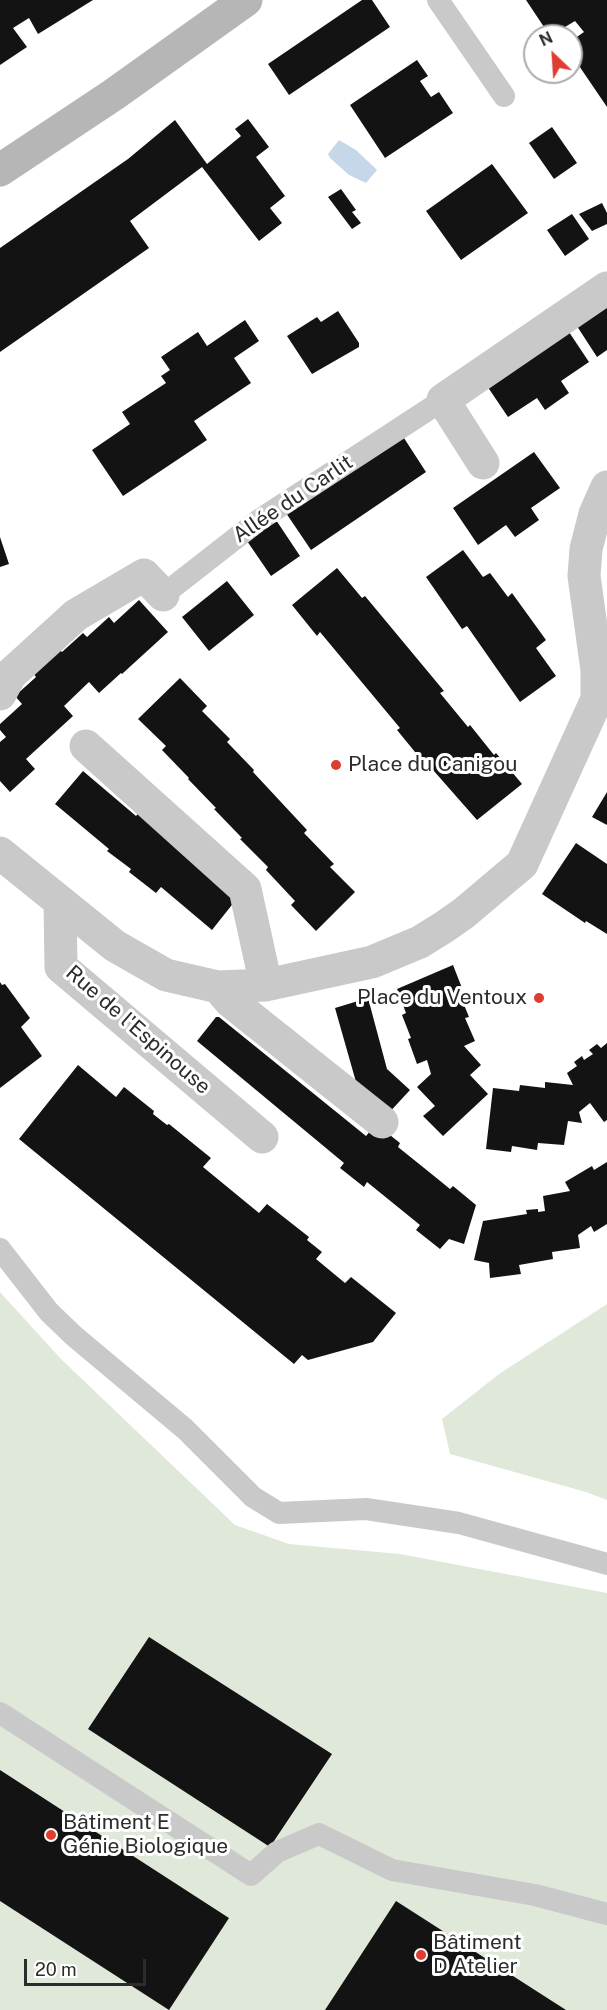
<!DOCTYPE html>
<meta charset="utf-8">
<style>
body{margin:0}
#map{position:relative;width:607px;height:2010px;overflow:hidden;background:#fff;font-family:"Public Sans",sans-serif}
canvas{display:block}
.north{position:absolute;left:523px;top:24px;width:60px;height:60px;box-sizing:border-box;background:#fff;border:2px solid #ababab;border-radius:50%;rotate:335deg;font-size:16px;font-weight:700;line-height:24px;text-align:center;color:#2c2c2c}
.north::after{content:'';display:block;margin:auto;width:21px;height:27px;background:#de3d32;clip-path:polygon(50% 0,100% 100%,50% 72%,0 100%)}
.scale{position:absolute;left:24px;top:1959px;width:122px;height:27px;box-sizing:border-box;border:3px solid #2c2c2c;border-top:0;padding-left:8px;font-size:18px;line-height:21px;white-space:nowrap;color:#2c2c2c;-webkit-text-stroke:4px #fff;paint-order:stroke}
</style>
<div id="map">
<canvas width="607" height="2010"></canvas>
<div class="north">N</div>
<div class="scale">20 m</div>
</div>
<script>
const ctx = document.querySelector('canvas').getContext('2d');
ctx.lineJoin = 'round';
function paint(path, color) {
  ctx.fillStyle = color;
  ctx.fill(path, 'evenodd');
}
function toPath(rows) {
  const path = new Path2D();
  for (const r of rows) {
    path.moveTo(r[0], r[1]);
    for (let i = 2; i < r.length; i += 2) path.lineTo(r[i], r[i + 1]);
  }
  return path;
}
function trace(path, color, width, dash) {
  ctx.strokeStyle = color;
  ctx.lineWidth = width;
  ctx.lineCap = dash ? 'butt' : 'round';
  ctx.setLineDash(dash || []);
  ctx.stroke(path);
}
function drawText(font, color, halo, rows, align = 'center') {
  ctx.font = font + ' "Public Sans",sans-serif';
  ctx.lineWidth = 6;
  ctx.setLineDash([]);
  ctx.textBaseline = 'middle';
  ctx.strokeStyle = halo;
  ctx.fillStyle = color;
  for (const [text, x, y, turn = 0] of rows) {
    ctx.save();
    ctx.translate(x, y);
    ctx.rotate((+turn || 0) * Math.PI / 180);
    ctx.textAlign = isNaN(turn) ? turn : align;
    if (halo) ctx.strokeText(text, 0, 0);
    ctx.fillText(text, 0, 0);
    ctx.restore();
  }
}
const green = toPath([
 [0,1292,61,1359,235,1525,289,1544,400,1554,607,1593,607,2010,0,2010],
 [607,1304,607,1500,586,1492,450,1454,442,1419,499,1374]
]);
const water = toPath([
 [339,140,356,150,377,170,366,183,349,175,330,158,328,154]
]);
const building = toPath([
 [0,0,93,0,38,34,29,18,13,28,27,47,0,65],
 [362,0,372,0,390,27,289,95,268,64],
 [526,0,607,0,607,107,571,54,571,41,584,32,575,21,550,36],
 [417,60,428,76,420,81,431,97,439,92,453,113,385,158,350,105],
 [248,119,269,147,256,157,285,196,270,208,282,223,259,241,202,167,130,221,149,248,0,352,0,248,128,159,175,120,207,164,241,136,235,129],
 [552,127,577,163,554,179,529,143],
 [492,164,528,213,461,260,426,211],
 [341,189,356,210,352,212,361,223,352,229,328,197],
 [602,203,607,213,607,224,592,231,579,214],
 [572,214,589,239,565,256,547,230],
 [607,297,607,350,597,357,573,320],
 [338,311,359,343,359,347,312,374,287,336,317,317,321,322],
 [245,320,259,341,234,358,251,383,194,421,207,440,123,496,92,450,130,424,122,412,166,383,161,376,170,370,161,357,198,332,207,346],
 [565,326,589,362,561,381,569,393,545,410,537,398,508,417,483,380],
 [402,435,426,472,311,550,286,513],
 [534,452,560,488,531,508,539,520,515,537,506,525,478,545,453,508],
 [276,520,300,556,271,576,247,541],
 [0,537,9,564,0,567],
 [463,550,483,577,490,573,508,597,512,593,546,640,536,648,556,676,520,702,467,626,462,629,426,577],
 [337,568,362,598,365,596,444,691,440,693,468,727,470,725,494,755,496,753,522,784,477,820,426,762,424,763,397,730,400,728,320,632,317,636,292,605],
 [227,581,254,615,209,651,182,617],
 [139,600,168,632,122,674,121,673,99,693,89,682,64,706,73,716,26,759,35,769,10,792,0,781,0,742,6,737,0,730,0,724,22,704,15,696,36,677,33,673,59,649,62,652,83,633,87,637,109,617,114,623],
 [180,678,207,706,202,711,230,739,227,742,254,770,253,772,307,830,304,833,334,864,330,867,355,892,316,931,291,905,295,901,266,870,268,867,240,839,242,838,214,809,216,808,188,779,189,778,162,750,166,746,138,719],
 [83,771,136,816,141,810,239,896,212,930,161,887,156,893,129,872,131,869,107,851,109,849,55,804],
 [607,792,607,825,592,817],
 [576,843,607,864,607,934,586,921,585,923,542,894],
 [453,965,462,988,458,990,469,1017,465,1018,475,1041,464,1046,481,1065,470,1075,488,1094,443,1136,423,1116,435,1106,417,1087,431,1074,427,1060,417,1064,408,1039,411,1038,402,1015,406,1013,397,989],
 [0,982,2,985,5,984,30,1018,21,1027,42,1056,0,1088],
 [368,998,387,1069,410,1090,386,1116,358,1089,335,1008],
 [216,1017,219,1017,366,1136,376,1124,400,1143,398,1147,439,1180,450,1189,453,1186,476,1205,464,1244,449,1239,440,1249,416,1230,420,1225,367,1182,364,1187,340,1168,344,1163,197,1041],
 [607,1043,607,1120,604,1122,590,1103,579,1112,582,1123,568,1121,564,1145,538,1143,537,1150,512,1146,511,1152,486,1149,493,1088,519,1091,520,1085,545,1088,545,1082,573,1085,567,1073,577,1066,574,1062,582,1056,584,1060,593,1054,589,1050,597,1044,601,1048],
 [78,1065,116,1097,124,1087,154,1111,153,1114,167,1125,169,1124,211,1158,203,1167,259,1213,267,1204,309,1237,307,1240,322,1252,316,1259,345,1283,351,1277,396,1313,373,1342,308,1360,302,1355,294,1364,19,1139],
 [607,1162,607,1224,594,1232,591,1226,578,1235,580,1248,552,1252,553,1259,519,1265,521,1274,490,1278,489,1263,474,1260,483,1221,527,1214,526,1210,538,1209,538,1212,545,1211,543,1196,570,1191,565,1182,592,1166,594,1170],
 [149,1637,332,1754,270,1847,88,1729],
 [0,1770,229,1918,169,2010,0,1901],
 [396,1901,566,2010,325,2010]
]);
const lane = toPath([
 [438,0,504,96],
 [163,595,259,520,443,400],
 [0,1249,49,1312,74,1336,185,1429,253,1497,279,1513,366,1509,459,1523,607,1564],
 [0,1713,251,1875,277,1852,319,1834,392,1870,535,1895,607,1914]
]);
const street = toPath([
 [483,463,443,400,607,288],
 [0,694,10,675,76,615,144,575,163,595],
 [86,746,245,889,266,985],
 [0,853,115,946,166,975,218,987,266,985,372,962,420,942,444,927,464,913,522,864,597,699,597,670,584,576,586,549,595,514,607,487],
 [60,902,61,967,262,1137],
 [218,987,230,1001,382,1122]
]);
const secondary = toPath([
 [0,170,113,95,246,0]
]);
const markers = [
 [336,765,6,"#de3d32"],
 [539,998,6,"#de3d32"],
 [51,1835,6,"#de3d32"],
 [421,1955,6,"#de3d32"]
];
const streetNames = [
 ["Allée du Carlit",293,499,-34],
 ["Rue de l'Espinouse",138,1030,41]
];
const poiNames = [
 ["Place du Canigou",348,765],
 ["Place du Ventoux",527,998,"right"],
 ["Bâtiment E",63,1823],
 ["Génie Biologique",63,1847],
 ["Bâtiment",433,1943],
 ["D Atelier",433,1967]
];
paint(green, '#e0e9d9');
paint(water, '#c6d7e9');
paint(building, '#131313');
trace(lane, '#c9c9c9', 22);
trace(street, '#c9c9c9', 33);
trace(secondary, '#b6b6b6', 33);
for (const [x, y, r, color] of markers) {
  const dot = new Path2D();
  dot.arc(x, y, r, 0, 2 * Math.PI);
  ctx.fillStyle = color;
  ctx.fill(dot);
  trace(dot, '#fff', 2);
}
drawText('21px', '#2c2c2c', '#fff', streetNames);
drawText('21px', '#2c2c2c', '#fff', poiNames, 'left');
</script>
